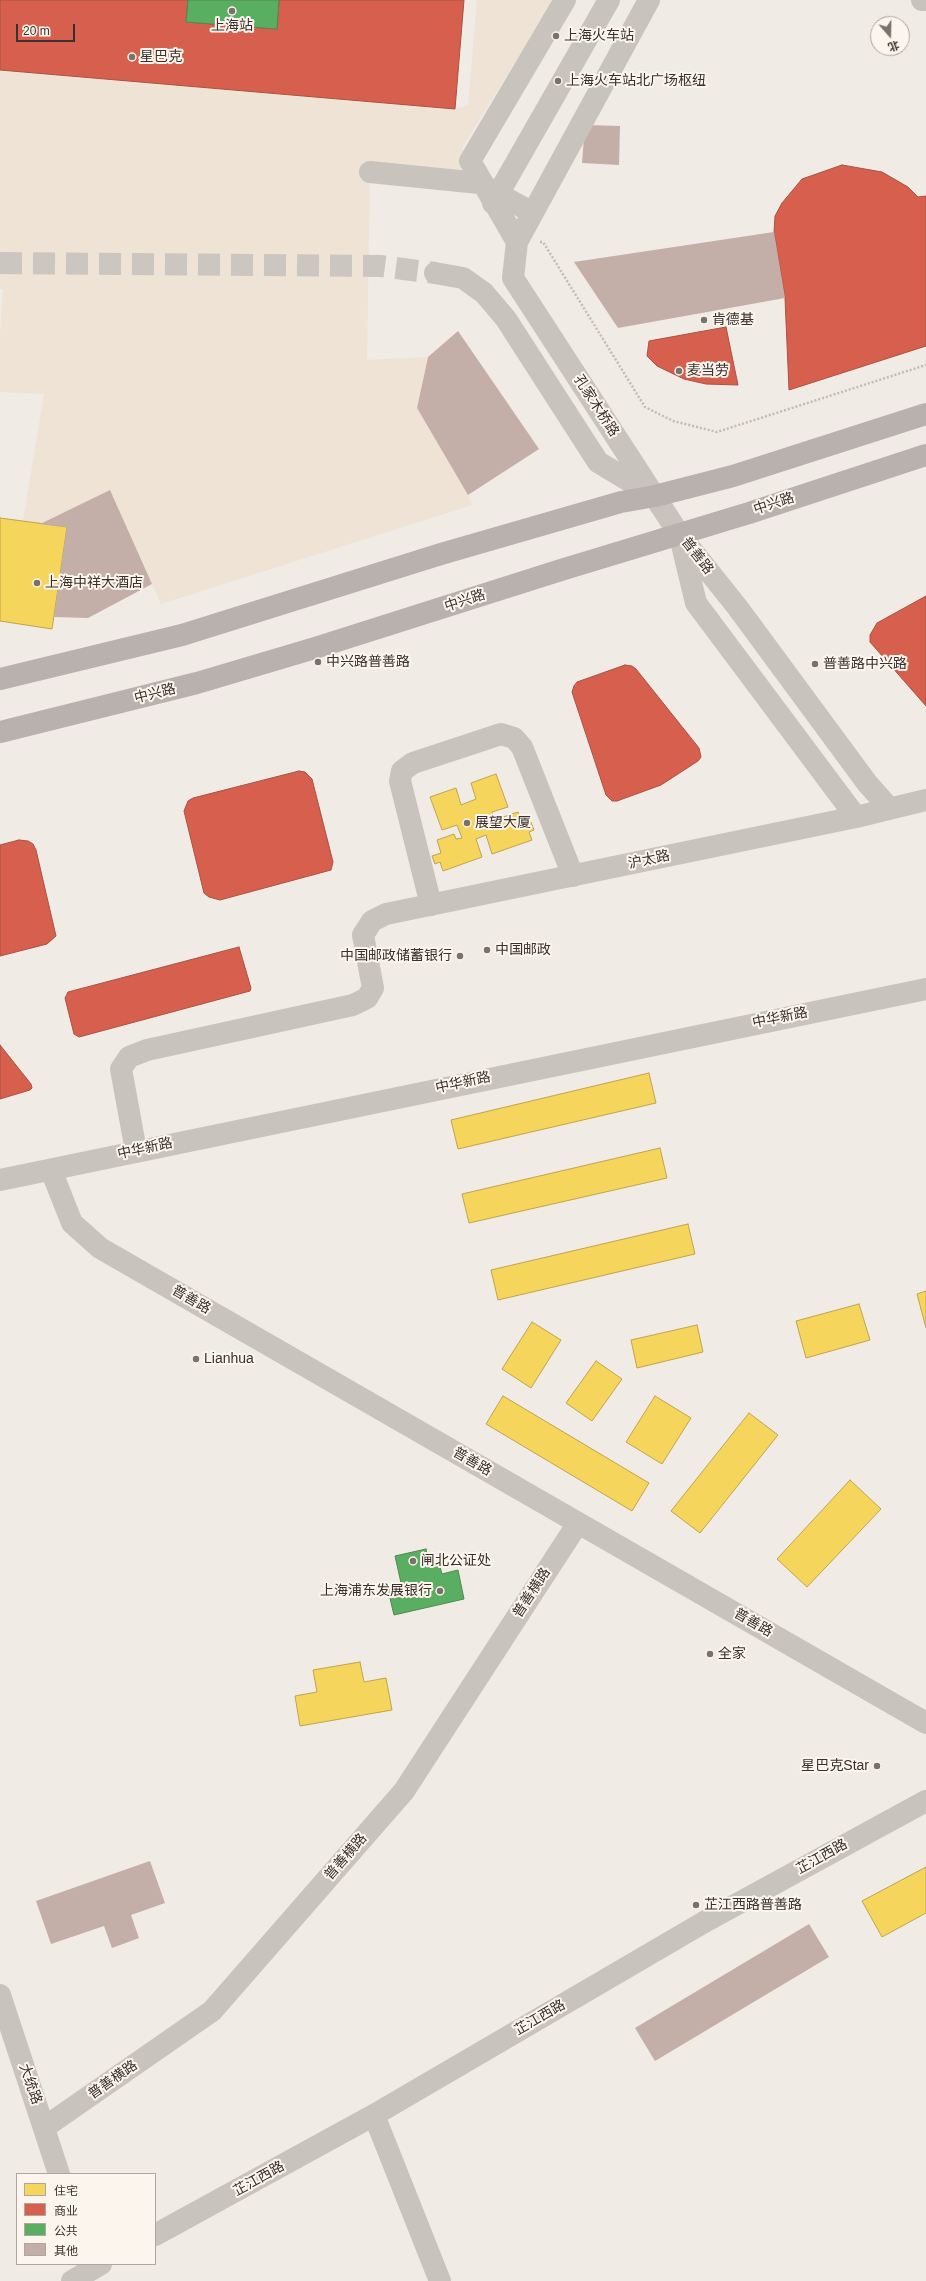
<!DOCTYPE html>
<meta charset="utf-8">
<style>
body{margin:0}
#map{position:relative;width:926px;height:2281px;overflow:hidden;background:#f0ebe5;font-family:Arial,"Noto Sans SC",sans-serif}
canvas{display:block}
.legend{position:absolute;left:16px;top:2173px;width:140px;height:92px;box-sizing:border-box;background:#fbf5ee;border:1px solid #aea6a0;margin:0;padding:5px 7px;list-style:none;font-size:12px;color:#3b302b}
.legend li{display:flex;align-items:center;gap:8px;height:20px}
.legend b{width:20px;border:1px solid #aea6a0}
.north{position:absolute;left:870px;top:16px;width:40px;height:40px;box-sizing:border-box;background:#fbf5ee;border:1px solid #aea6a0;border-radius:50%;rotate:160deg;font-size:11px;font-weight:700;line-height:16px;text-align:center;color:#3b302b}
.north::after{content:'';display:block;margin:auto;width:14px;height:18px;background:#7a716c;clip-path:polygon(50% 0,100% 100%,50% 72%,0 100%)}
.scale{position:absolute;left:16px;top:24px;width:59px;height:18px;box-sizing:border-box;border:2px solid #3b302b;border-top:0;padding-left:5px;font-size:12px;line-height:14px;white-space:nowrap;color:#3b302b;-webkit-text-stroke:3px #fbf5ee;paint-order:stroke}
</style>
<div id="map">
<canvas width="926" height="2281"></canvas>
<ul class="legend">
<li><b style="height:11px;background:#f6d55c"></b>住宅</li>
<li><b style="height:11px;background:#d6604d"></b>商业</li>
<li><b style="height:11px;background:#5aae61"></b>公共</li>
<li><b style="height:11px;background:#c3afa7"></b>其他</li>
</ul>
<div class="north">北</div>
<div class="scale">20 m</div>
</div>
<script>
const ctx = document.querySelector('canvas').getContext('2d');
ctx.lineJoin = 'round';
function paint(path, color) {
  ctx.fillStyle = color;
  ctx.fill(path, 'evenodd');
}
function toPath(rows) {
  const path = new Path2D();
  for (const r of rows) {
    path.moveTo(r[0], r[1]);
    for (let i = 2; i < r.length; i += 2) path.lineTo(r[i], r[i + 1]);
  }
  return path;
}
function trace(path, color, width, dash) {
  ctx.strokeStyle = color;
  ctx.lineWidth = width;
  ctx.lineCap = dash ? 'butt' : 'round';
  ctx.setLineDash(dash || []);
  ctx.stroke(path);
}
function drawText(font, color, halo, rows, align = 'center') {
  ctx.font = font + ' Arial,"Noto Sans SC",sans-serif';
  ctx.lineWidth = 4;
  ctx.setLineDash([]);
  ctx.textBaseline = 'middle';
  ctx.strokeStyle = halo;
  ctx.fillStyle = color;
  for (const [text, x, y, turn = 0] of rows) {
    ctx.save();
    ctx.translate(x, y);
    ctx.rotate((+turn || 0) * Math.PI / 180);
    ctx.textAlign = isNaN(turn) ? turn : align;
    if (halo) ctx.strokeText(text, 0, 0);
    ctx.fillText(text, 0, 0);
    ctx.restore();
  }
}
const plaza = toPath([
 [477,0,554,0,463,146,460,181,370,173,367,360,428,357,417,408,468,495,472,505,161,604,110,490,40,524,23,521,44,394,0,392,0,335,3,289,0,289,0,70,455,109,468,105]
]);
const homes = toPath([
 [0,518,67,527,52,629,0,621,0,518],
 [496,774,508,807,492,812,497,826,502,824,500,818,518,812,522,825,531,822,534,830,529,832,532,840,492,854,486,835,476,839,482,857,443,871,440,862,435,864,432,856,441,853,437,840,454,834,456,839,462,838,457,825,442,830,430,797,456,788,461,805,476,799,471,783,496,774],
 [649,1073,656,1103,458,1149,451,1120,649,1073],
 [660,1148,667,1178,469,1223,462,1194,660,1148],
 [688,1224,695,1254,498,1300,491,1270,688,1224],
 [926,1291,926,1328,917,1294,926,1291],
 [859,1304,870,1340,806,1358,796,1321,859,1304],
 [532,1322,561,1340,531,1388,502,1369,532,1322],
 [697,1325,703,1352,637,1368,631,1340,697,1325],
 [596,1361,622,1379,592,1421,566,1403,596,1361],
 [503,1396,649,1483,632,1511,486,1424,503,1396],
 [655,1396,691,1418,662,1464,626,1442,655,1396],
 [749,1413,778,1435,700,1533,671,1511,749,1413],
 [850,1480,881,1509,807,1587,777,1559,850,1480],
 [360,1662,364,1682,386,1678,392,1710,300,1726,295,1696,317,1692,313,1670,360,1662],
 [926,1867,926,1913,882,1937,862,1901,926,1867]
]);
const shops = toPath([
 [0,0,188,0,186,22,277,29,279,0,464,0,455,109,0,70,0,0],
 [842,165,882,172,908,187,918,197,926,196,926,346,789,390,785,298,774,232,775,216,782,203,802,179,842,165],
 [726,327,738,385,706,384,684,379,657,366,647,356,649,341,726,327],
 [926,596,926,706,870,642,870,635,877,623,926,596],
 [625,665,632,666,636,669,699,748,701,757,698,761,661,785,617,801,612,801,606,795,572,692,574,686,577,682,625,665],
 [299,771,305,772,312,779,333,862,331,870,220,900,209,897,204,893,184,811,188,801,193,798,299,771],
 [19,840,28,841,33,844,36,850,56,936,47,944,0,956,0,845,19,840],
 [239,947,251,988,250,991,79,1037,74,1034,65,998,68,992,239,947],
 [0,1045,31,1084,32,1088,30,1090,0,1099,0,1045]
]);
const public = toPath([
 [188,0,279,0,277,29,186,22,188,0],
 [426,1549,429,1566,439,1563,442,1574,458,1570,464,1599,394,1615,387,1586,401,1583,395,1556,426,1549]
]);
const building = toPath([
 [585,125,620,126,619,165,582,163],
 [774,232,785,298,618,328,574,262],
 [458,331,539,449,468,495,417,408,428,357],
 [110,490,152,584,88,618,54,617,67,527,40,524],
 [150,1861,165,1903,131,1915,139,1938,112,1948,104,1926,51,1944,36,1901],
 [809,1924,829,1957,655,2061,635,2028]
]);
const minorTunnel = toPath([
 [0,263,380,266,435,273]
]);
const path = toPath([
 [540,242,543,242,645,407,673,421,717,432,926,365]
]);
const minor = toPath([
 [649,0,517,242,513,278,679,534,738,608,867,783,890,809],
 [922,0,926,0],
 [370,172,479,183,533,213],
 [493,203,609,0],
 [517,242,470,161,565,0],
 [435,273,463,278,484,293,506,319,598,462,651,494],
 [681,541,696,603,856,817],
 [431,905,400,781,402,771,413,763,501,734,514,738,522,747,573,876],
 [136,1151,121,1069,129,1057,147,1050,353,1005,367,998,373,988,363,935,372,921,386,914,856,817,926,800],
 [51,1170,72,1223,100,1248,926,1723],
 [0,1180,926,989],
 [0,1995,59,2174],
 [374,2115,440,2281],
 [45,2127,212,2011,404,1791,578,1523],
 [155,2235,374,2115,706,1921,926,1801],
 [72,2281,101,2264]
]);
const major = toPath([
 [0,679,182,635,441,554,621,502,655,496,733,476,926,414],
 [0,732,197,683,315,648,561,570,749,513,926,455]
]);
const markers = [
 [232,11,4,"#7a716c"],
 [556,36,4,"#7a716c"],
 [132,57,4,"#7a716c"],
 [558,81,4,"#7a716c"],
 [704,320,4,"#7a716c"],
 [679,371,4,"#7a716c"],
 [37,583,4,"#7a716c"],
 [318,662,4,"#7a716c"],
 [815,664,4,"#7a716c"],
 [467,823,4,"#7a716c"],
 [487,950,4,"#7a716c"],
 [460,956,4,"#7a716c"],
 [196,1359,4,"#7a716c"],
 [413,1561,4,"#7a716c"],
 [440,1591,4,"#7a716c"],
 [710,1654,4,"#7a716c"],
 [877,1766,4,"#7a716c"],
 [696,1905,4,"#7a716c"]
];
const poiNames = [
 ["上海站",232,26,"center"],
 ["上海火车站",564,36],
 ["星巴克",140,57],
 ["上海火车站北广场枢纽",566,81],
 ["肯德基",712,320],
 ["麦当劳",687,371],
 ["上海中祥大酒店",45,583],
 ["中兴路普善路",326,662],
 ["普善路中兴路",823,664],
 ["展望大厦",475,823],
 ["中国邮政",495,950],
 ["中国邮政储蓄银行",452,956,"right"],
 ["Lianhua",204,1359],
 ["闸北公证处",421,1561],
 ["上海浦东发展银行",432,1591,"right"],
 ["全家",718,1654],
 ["星巴克Star",869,1766,"right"],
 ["芷江西路普善路",704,1905]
];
const streetNames = [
 ["孔家木桥路",596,406,57],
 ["中兴路",774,504,-18],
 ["普善路",697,556,52],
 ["中兴路",465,601,-18],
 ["中兴路",155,694,-14],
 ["沪太路",649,860,-12],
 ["中华新路",780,1018,-11],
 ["中华新路",463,1083,-12],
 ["中华新路",145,1149,-12],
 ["普善路",191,1300,30],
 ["普善路",472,1462,30],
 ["普善横路",532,1593,-57],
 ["普善路",753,1623,30],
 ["普善横路",346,1857,-49],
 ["芷江西路",822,1857,-29],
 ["芷江西路",540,2018,-30],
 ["普善横路",113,2080,-35],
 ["大统路",30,2084,71],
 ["芷江西路",259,2179,-29]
];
paint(plaza, '#eee3d5');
paint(homes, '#f6d55c');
trace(homes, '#bea44d', 1);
paint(shops, '#d6604d');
trace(shops, '#a85243', 1);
paint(public, '#5aae61');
trace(public, '#518851', 1);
paint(building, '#c3afa7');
trace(minorTunnel, '#ccc6c0', 22, [22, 11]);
trace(path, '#c2bbb6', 2.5, [2, 2]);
trace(minor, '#c9c3be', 22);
trace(major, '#b8b1ad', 22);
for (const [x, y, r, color] of markers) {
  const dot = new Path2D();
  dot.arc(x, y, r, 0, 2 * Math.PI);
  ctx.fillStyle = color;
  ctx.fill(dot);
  trace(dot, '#fbf5ee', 1.5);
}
drawText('14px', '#3b302b', '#fbf5ee', poiNames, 'left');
drawText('14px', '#3b302b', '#fbf5ee', streetNames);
</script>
